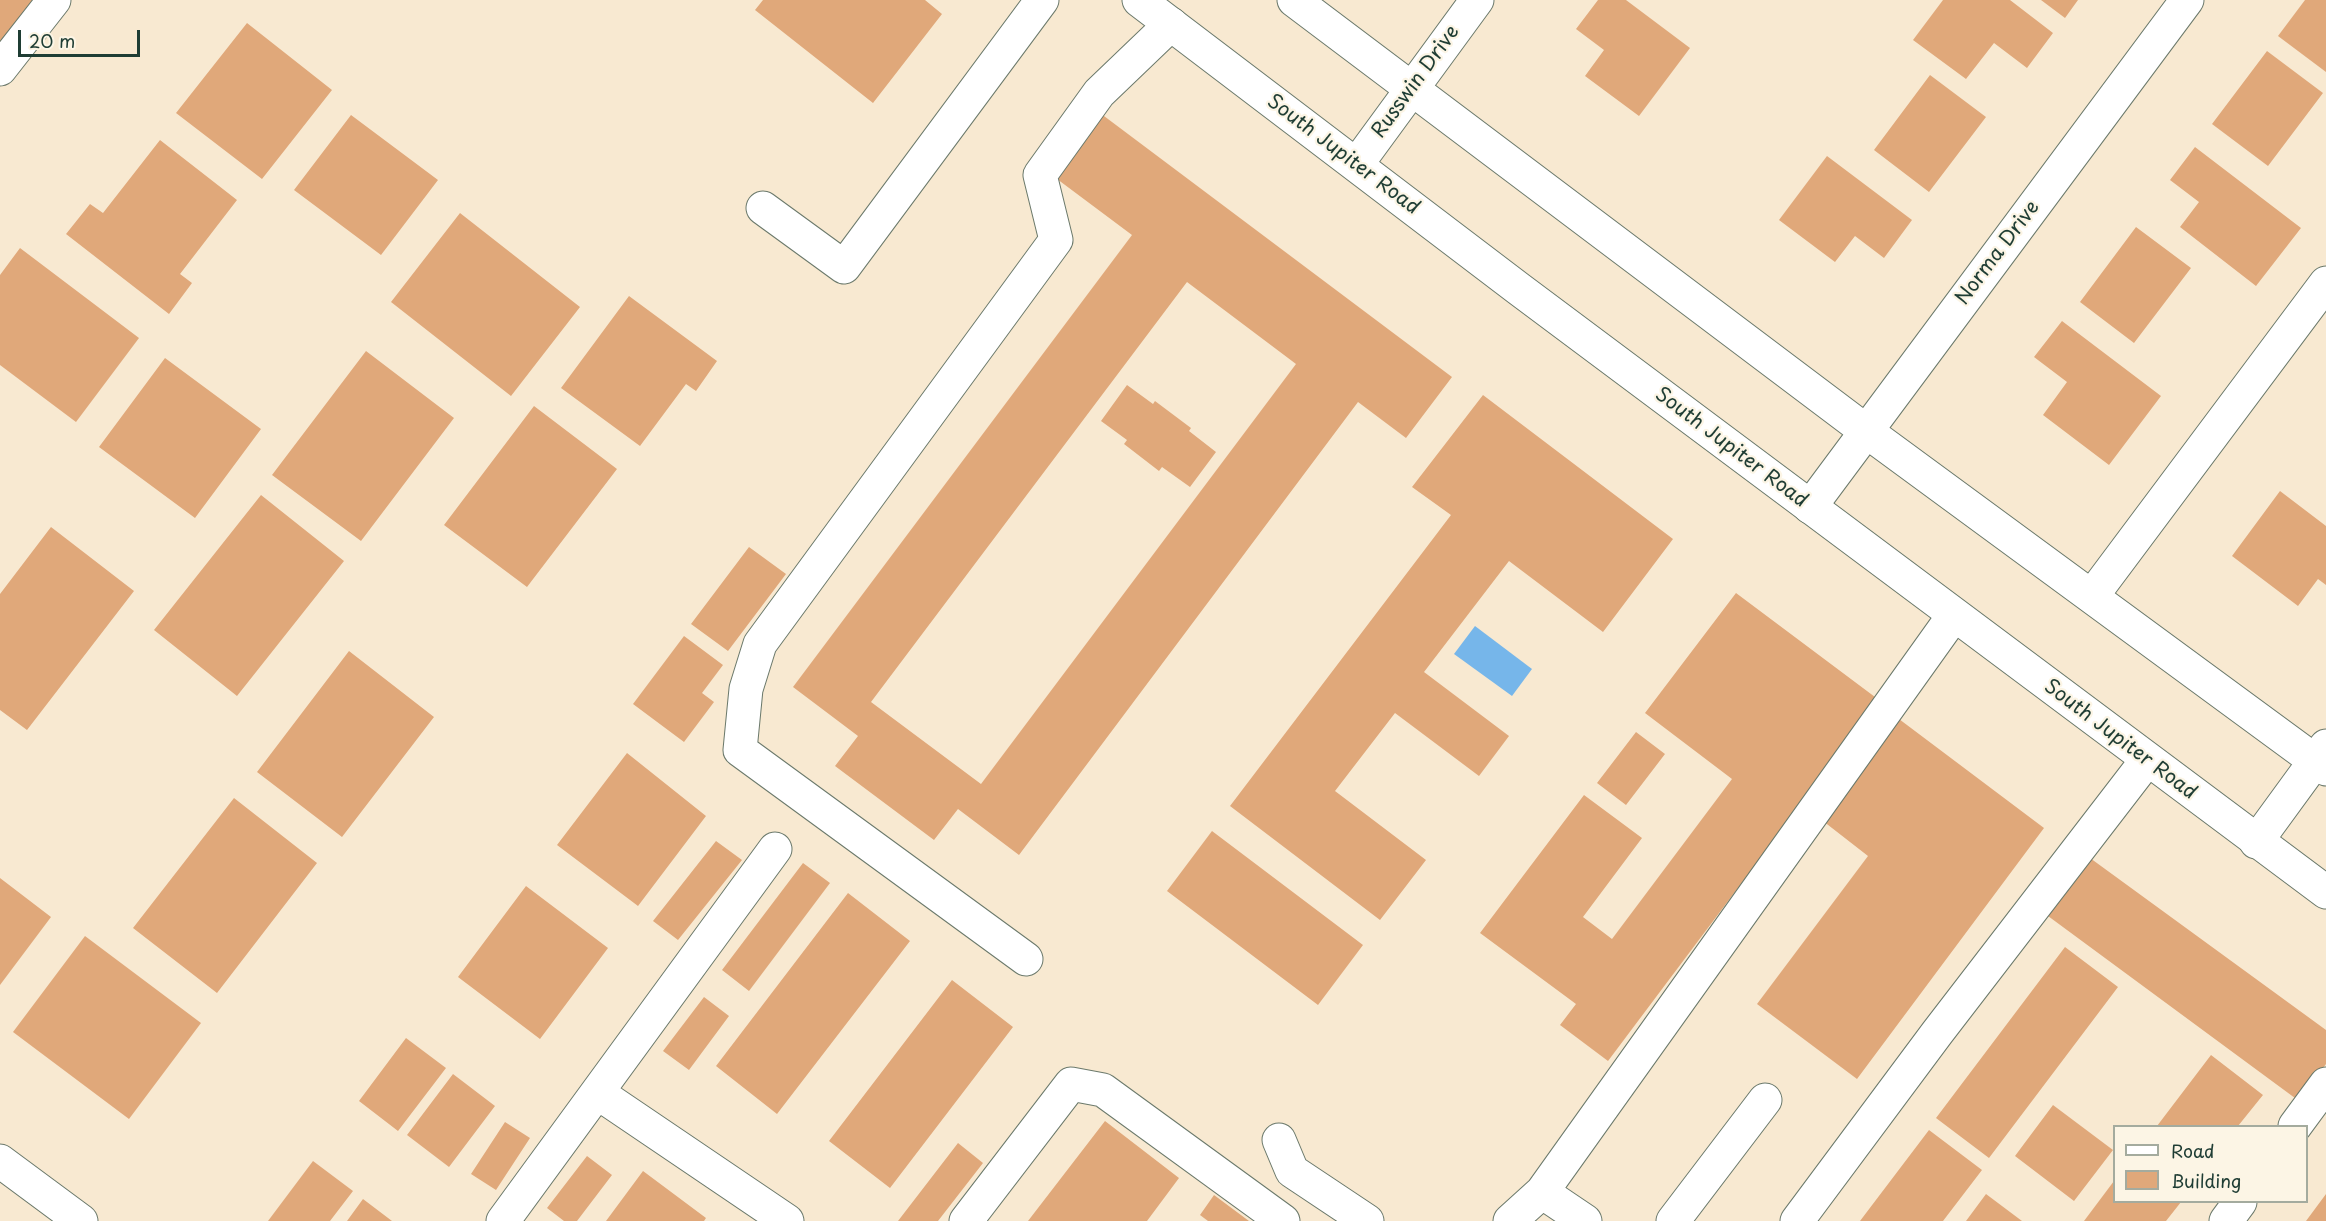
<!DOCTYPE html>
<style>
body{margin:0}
#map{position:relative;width:2326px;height:1221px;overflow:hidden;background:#f8e9d1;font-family:"Playpen Sans",sans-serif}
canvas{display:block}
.legend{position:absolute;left:2113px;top:1125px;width:195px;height:78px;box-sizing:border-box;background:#fcf5e5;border:2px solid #a4ab9e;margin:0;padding:8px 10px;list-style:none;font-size:18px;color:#1f3d34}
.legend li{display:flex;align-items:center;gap:12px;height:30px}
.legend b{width:30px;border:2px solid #a4ab9e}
.scale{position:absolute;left:18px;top:30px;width:122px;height:27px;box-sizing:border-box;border:3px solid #1f3d34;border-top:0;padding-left:8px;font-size:18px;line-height:21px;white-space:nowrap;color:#1f3d34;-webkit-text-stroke:4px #fcf5e5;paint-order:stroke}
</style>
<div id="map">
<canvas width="2326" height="1221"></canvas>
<ul class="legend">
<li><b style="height:8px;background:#fff"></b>Road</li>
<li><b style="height:16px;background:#e0a87a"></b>Building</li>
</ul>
<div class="scale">20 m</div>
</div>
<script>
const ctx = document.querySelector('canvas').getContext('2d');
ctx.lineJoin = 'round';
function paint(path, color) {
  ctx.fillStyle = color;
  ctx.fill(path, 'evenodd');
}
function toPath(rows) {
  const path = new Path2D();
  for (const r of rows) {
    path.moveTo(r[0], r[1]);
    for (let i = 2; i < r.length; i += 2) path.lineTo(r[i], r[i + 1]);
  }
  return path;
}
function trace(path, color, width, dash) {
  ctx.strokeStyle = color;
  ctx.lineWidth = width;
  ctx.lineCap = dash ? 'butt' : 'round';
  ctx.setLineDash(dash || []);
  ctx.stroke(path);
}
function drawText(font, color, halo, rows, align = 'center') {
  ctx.font = font + ' "Playpen Sans",sans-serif';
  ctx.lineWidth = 4.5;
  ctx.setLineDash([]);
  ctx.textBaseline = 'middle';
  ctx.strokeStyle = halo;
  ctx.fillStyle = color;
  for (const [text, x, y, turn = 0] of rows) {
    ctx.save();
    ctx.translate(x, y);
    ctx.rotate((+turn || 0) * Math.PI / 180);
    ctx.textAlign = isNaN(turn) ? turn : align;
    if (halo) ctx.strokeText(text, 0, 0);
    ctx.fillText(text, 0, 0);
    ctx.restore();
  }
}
const water = toPath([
 [1475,626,1532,669,1512,696,1454,654]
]);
const building = toPath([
 [0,0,35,0,0,45],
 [763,0,925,0,942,14,873,103,755,10],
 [1598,0,1626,0,1690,48,1639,116,1585,76,1604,50,1576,29],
 [1943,0,2010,0,2053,33,2027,68,1994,43,1966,79,1913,40],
 [2041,0,2078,0,2065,18],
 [2305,0,2326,0,2326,72,2278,36],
 [247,23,332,90,262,179,176,113],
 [2267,51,2323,93,2268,166,2212,124],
 [1930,75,1986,117,1929,192,1874,150],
 [1100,113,1452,377,1406,438,1358,402,1019,855,958,809,934,840,835,766,858,736,793,687,1132,235,1053,176],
 [1187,282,1296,364,981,784,871,702],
 [351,115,438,180,381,255,294,190],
 [160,140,237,200,180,274,192,283,169,314,66,234,90,204,103,213],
 [2195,147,2301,228,2256,286,2180,227,2199,202,2170,180],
 [1827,156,1912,220,1884,258,1855,236,1835,262,1779,220],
 [460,213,580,307,511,396,391,302],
 [2136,227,2191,268,2134,343,2080,302],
 [20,248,139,338,76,422,0,365,0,275],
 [629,296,717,361,696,391,686,384,640,446,561,388],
 [2062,321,2161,396,2109,465,2043,415,2067,382,2034,357],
 [366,351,454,418,361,541,272,475],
 [165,358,261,429,195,518,99,447],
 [1127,385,1153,404,1155,401,1191,428,1189,431,1216,452,1190,487,1162,467,1159,471,1124,444,1127,440,1101,421],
 [1483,395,1673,539,1603,632,1509,561,1424,672,1509,736,1479,776,1395,713,1335,791,1426,860,1380,920,1230,806,1451,515,1412,487],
 [534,406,617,469,527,587,444,525],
 [2280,491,2326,526,2326,585,2318,579,2298,606,2232,556],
 [261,495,344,561,237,696,154,630],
 [51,527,134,591,27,730,0,710,0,594],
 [749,547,786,574,728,651,691,624],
 [1736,593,1879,700,1608,1061,1560,1025,1576,1004,1480,933,1584,795,1642,838,1583,917,1612,939,1732,779,1645,713],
 [684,636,723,665,702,693,714,702,684,742,633,704],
 [349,651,434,717,342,837,257,772],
 [1899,719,2044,828,1857,1079,1757,1004,1868,856,1823,821],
 [1636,732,1665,754,1626,805,1597,783],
 [627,753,706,816,638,906,557,845],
 [234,798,317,863,217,993,133,928],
 [1212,831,1363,945,1318,1005,1167,891],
 [716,841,742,860,678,940,653,921],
 [2090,858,2326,1030,2326,1064,2299,1101,2048,916],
 [803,863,830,883,749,991,722,970],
 [0,878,51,917,0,985],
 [526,886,608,948,540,1039,458,977],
 [848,893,910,941,777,1114,716,1066],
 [85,936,201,1023,129,1119,13,1032],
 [2065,947,2118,987,1989,1158,1936,1118],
 [952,980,1013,1027,890,1188,829,1141],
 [704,997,729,1016,689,1070,663,1051],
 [406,1038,446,1068,398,1131,359,1101],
 [2211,1055,2263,1095,2238,1126,2157,1126],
 [453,1074,495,1106,449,1167,407,1135],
 [2053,1105,2113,1150,2074,1201,2015,1156],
 [1105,1121,1179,1178,1147,1221,1028,1221],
 [505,1122,530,1138,496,1190,471,1174],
 [1929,1130,1982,1170,1943,1221,1860,1221],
 [958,1143,983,1163,938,1221,898,1221],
 [587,1156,612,1175,577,1221,564,1221,547,1208],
 [313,1161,353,1191,330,1221,268,1221],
 [643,1171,706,1218,704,1221,606,1221],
 [2114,1181,2114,1202,2181,1202,2166,1221,2084,1221],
 [1986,1194,2022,1221,1966,1221],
 [2326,1194,2326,1221,2306,1221],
 [1214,1195,1249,1221,1208,1221,1200,1215],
 [363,1199,392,1221,347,1221]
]);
const minor = toPath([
 [0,69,54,0],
 [1357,164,1477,0],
 [763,208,844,267,1042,0],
 [1810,507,2187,0],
 [2092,596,2326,283],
 [2256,842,2326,746],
 [1026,959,740,750,746,689,760,644,1056,240,1040,175,1099,93,1171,24],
 [598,1093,787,1221],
 [2295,1126,2326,1084],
 [1279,1140,1292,1171,1367,1221],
 [0,1161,81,1221],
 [503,1221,775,849],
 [966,1221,1071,1084,1103,1090,1283,1221],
 [1510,1221,1542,1192],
 [1585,1221,1542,1192,1954,615],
 [1673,1221,1765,1100],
 [1797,1221,1937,1033,2147,760],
 [2226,1221,2240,1202]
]);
const major = toPath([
 [1139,0,1519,289,2326,892],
 [1294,0,1866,431,2326,769]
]);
const streetNames = [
 ["Russwin Drive",1416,82,-54],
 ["South Jupiter Road",1343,155,37],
 ["Norma Drive",1998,253,-53],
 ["South Jupiter Road",1731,448,37],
 ["South Jupiter Road",2120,740,37]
];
paint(water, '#76b6ea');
paint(building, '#e0a87a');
trace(minor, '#6b796b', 35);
trace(major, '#6b796b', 35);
trace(minor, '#fff', 33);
trace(major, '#fff', 33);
drawText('20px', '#1f3d34', '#fcf5e5', streetNames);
</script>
